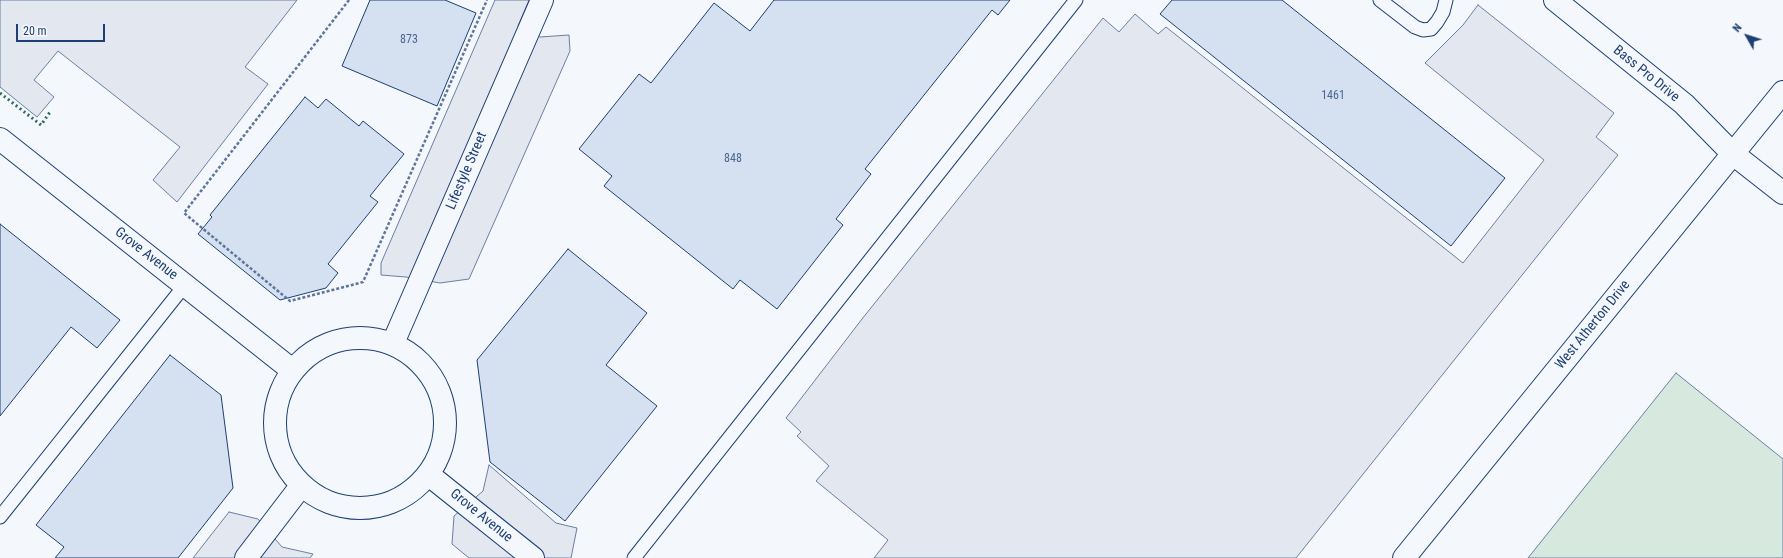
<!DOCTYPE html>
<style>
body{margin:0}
#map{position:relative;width:1783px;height:558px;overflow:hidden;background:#f4f7fb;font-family:"Roboto Condensed",sans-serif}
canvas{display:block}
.north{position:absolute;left:1727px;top:16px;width:40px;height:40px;-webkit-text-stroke:3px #f4f7fb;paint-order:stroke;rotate:309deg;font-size:11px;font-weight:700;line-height:16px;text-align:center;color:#1d3f73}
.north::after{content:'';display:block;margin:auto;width:14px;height:18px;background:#1d3f73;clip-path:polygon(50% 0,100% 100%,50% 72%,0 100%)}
.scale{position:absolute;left:16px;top:24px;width:89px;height:18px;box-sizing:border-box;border:2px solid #1d3f73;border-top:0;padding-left:5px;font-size:12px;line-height:14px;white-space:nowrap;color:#1d3f73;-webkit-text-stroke:3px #f4f7fb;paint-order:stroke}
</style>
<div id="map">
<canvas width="1783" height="558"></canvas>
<div class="north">N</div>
<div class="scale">20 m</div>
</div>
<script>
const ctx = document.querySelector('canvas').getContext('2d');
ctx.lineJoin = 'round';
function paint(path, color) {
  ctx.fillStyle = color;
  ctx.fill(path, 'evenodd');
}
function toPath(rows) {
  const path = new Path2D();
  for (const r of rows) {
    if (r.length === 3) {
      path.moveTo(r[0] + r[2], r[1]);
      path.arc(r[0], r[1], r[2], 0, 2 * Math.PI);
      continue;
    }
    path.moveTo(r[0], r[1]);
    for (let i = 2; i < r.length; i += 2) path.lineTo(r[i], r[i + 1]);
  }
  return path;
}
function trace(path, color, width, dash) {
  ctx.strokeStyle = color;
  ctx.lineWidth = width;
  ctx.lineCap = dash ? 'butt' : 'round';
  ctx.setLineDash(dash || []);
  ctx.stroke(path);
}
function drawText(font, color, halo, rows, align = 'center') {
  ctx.font = font + ' "Roboto Condensed",sans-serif';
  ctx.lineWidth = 3;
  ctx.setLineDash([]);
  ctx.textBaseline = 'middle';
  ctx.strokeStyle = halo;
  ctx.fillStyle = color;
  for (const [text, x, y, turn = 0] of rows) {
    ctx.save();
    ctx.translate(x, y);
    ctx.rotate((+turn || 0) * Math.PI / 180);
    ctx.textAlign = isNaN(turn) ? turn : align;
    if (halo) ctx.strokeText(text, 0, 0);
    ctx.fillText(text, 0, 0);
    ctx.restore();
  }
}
const green = toPath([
 [1676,373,1783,459,1783,558,1528,558,1676,373]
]);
const parking = toPath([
 [0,0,297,0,245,67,268,84,177,202,153,180,180,147,58,51,34,80,54,97,37,117,0,87,0,0],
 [495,0,529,0,518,26,540,37,569,35,570,51,469,279,440,283,406,277,381,275,381,263,495,0],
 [1478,5,1614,113,1596,137,1618,155,1296,558,874,558,888,540,816,481,829,466,797,436,801,432,786,418,862,319,1103,18,1119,32,1135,14,1158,34,1166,27,1463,263,1544,160,1425,63,1463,25,1478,5],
 [489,465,556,523,577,528,571,558,469,558,452,544,454,516,483,491,489,465],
 [229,512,258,519,282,547,313,554,310,558,193,558,229,512]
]);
const building = toPath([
 [370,0,445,0,476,13,437,106,342,66,370,0],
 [774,0,1010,0,998,15,992,10,865,169,871,174,836,219,843,225,777,309,740,280,733,289,604,186,612,176,579,149,639,74,651,83,714,3,750,31,774,0],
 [1172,0,1282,0,1505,178,1451,246,1160,14,1172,0],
 [305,97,318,108,326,99,359,126,363,121,404,154,370,196,378,202,328,264,338,273,326,288,280,300,198,234,212,217,210,215,305,97],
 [0,224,120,320,97,348,71,327,0,416,0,224],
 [568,249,647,313,606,365,657,406,565,521,490,462,477,360,568,249],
 [170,355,221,395,233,488,178,558,55,558,64,547,36,525,170,355]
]);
const path = toPath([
 [349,0,184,213,290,301,363,282,487,0]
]);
const lane = toPath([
 [1380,0,1415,27,1423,30,1431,29,1437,22,1443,12,1446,0],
 [0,517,185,285],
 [634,558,1076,0]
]);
const street = toPath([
 [1555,0,1684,104,1732,153,1783,193],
 [0,139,292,370],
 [360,423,85],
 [393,343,542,0],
 [429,475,533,558],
 [246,558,301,486]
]);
const secondary = toPath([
 [1404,558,1783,92]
]);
const hedge = toPath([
 [0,93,41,125,50,112]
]);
const numberNames = [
 ["873",409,40],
 ["1461",1333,96],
 ["848",733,159]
];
const streetNames = [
 ["Bass Pro Drive",1646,74,39],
 ["Lifestyle Street",467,171,-67],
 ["Grove Avenue",146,254,38],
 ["West Atherton Drive",1593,325,-51],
 ["Grove Avenue",481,516,39]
];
paint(green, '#d7e8df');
trace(green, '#687fa3', 1);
paint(parking, '#e3e8f0');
trace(parking, '#687fa3', 1);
paint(building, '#d5e0f0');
trace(building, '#1d3f73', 1);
trace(lane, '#1d3f73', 15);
trace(street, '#1d3f73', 24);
trace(secondary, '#1d3f73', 24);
trace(path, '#5e769c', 2.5, [3, 2]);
trace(lane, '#f4f7fb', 13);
trace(street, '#f4f7fb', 22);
trace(secondary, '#f4f7fb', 22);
trace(hedge, '#2c6c60', 3, [2, 3]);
drawText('12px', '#4b6792', null, numberNames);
drawText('14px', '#1d3f73', '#f4f7fb', streetNames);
</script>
